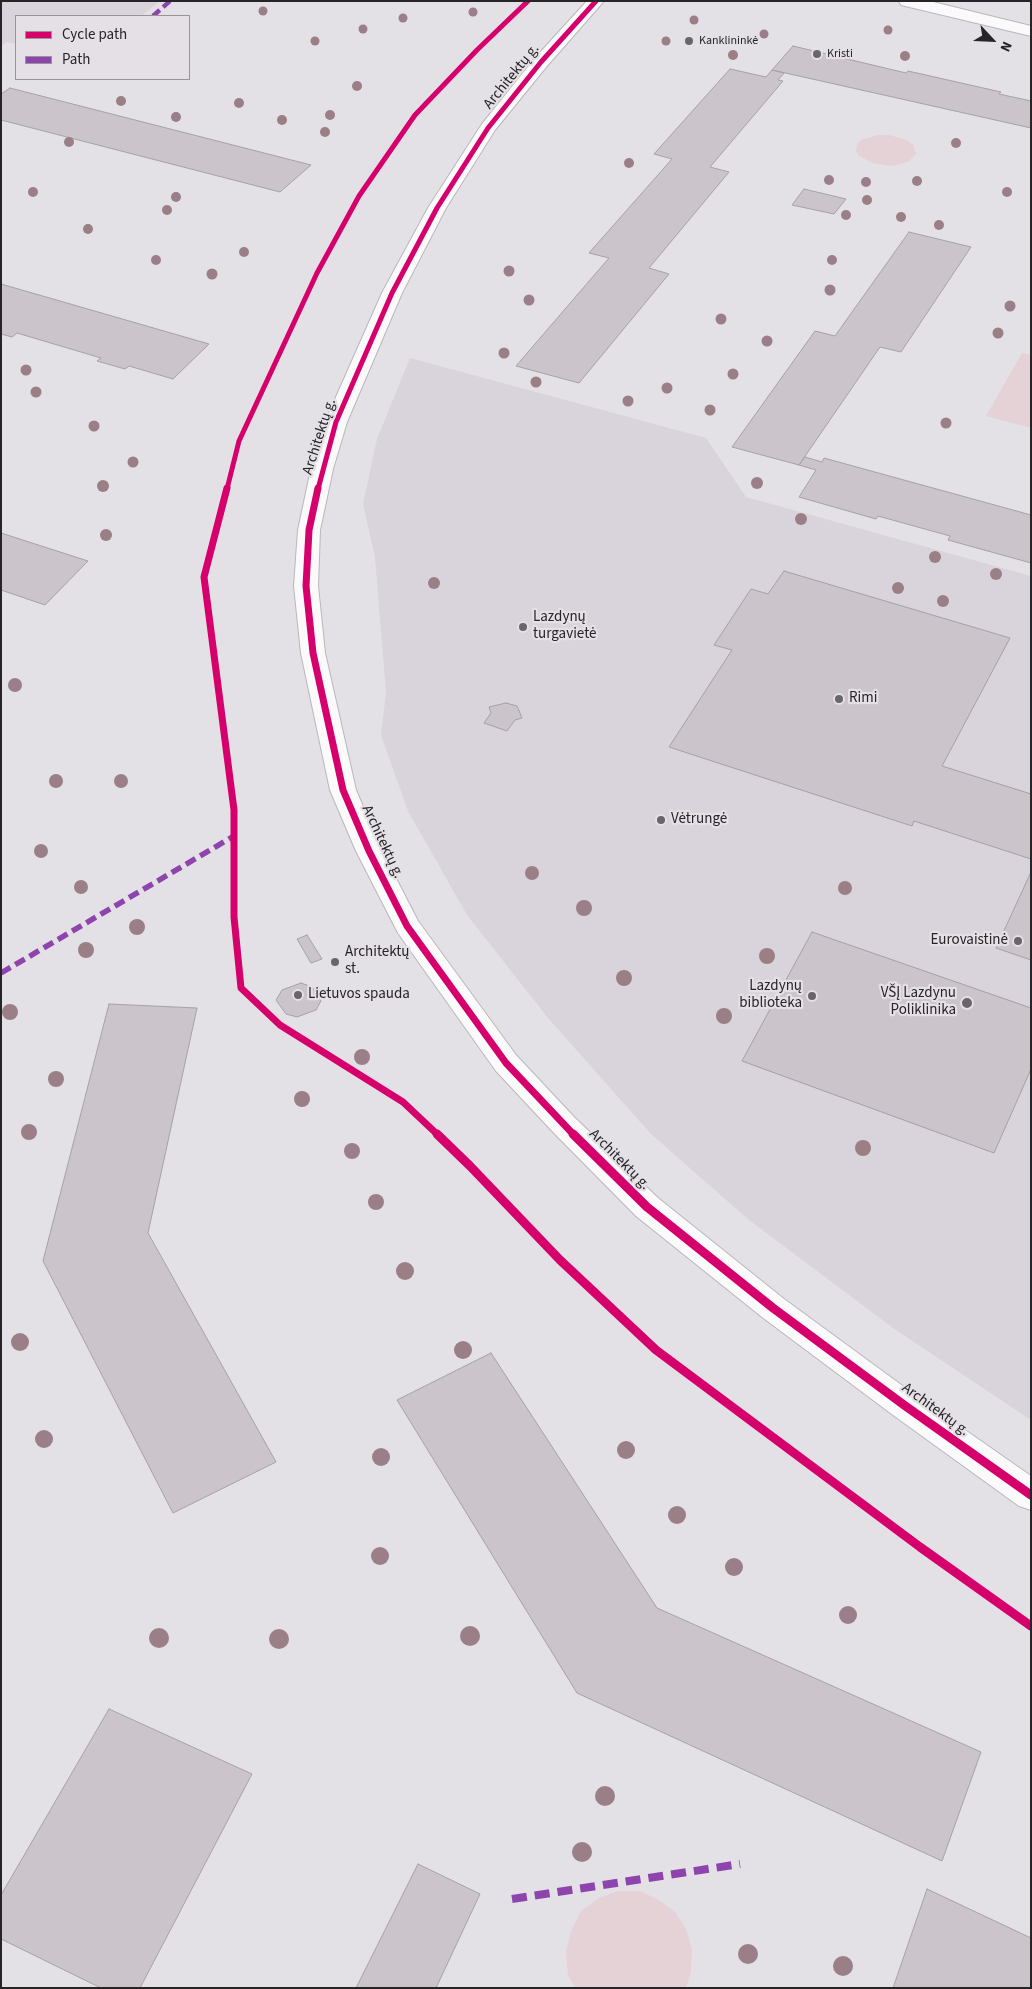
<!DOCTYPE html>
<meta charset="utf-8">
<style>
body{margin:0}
#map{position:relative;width:1032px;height:1989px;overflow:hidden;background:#e3e1e5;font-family:"Source Sans 3",sans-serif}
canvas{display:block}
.frame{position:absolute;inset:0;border:2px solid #262426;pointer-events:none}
.legend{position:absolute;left:15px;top:15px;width:175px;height:65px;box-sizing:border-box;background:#e4e0e6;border:1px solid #989599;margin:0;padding:6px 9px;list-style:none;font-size:15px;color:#262426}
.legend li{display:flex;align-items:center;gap:10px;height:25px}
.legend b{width:25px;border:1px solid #989599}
.north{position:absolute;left:967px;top:15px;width:50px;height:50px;-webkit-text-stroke:4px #e4e0e6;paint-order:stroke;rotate:115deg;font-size:14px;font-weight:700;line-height:20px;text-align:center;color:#262426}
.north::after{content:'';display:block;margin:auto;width:18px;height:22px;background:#262426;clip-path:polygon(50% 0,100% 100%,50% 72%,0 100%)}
</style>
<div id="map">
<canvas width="1032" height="1989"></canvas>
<div class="frame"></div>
<ul class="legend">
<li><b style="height:6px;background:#d6006c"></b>Cycle path</li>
<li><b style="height:6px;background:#8e44ad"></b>Path</li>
</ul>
<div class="north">N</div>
</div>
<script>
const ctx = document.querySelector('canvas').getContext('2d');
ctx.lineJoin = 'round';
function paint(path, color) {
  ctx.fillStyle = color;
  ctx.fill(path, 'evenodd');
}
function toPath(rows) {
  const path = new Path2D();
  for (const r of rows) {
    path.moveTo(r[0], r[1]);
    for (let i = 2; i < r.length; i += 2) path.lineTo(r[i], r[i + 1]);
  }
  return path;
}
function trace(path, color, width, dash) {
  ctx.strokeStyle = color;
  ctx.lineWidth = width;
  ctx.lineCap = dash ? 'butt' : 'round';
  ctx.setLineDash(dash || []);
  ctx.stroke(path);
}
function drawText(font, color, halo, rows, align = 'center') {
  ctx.font = font + ' "Source Sans 3",sans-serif';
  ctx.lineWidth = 4.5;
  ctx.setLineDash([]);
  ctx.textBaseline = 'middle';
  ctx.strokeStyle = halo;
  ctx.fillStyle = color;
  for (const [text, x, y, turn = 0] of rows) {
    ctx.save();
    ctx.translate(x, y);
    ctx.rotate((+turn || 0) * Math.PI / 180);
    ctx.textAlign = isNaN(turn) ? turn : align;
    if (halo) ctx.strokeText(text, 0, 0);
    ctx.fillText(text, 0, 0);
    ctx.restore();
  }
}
const built = toPath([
 [1,1,160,1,141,16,16,16,16,44,7,42,1,46],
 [410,358,706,438,746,497,1031,576,1031,1420,893,1328,749,1220,651,1134,548,1018,467,915,408,811,381,735,386,692,375,557,363,504,377,439]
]);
const green = toPath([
 [878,135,889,135,907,140,913,145,916,154,908,162,891,166,872,163,858,155,856,150,857,145,861,140],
 [1022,353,1031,355,1031,428,986,416],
 [618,1891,640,1891,659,1900,676,1913,687,1931,692,1951,691,1972,686,1988,575,1988,568,1975,566,1952,571,1931,581,1911,599,1898]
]);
const building = toPath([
 [793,46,906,73,908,71,1001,92,999,94,1031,101,1031,128,772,70,793,46],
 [730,69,766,77,772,70,784,73,778,80,783,81,710,167,729,172,649,268,669,274,579,383,516,366,609,258,589,253,672,159,654,154,730,69],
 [10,88,311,165,280,192,1,120,1,94,10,88],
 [804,189,846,199,834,214,792,205,804,189],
 [909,232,971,247,901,352,880,347,799,465,732,447,815,331,835,336,909,232],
 [1,284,209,344,173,379,129,366,125,369,97,361,101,358,17,333,12,337,1,334,1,284],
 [805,457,822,462,824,458,1031,515,1031,563,948,540,950,536,878,516,876,519,799,497,816,470,799,465,805,457],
 [1,533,88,561,45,605,1,590,1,533],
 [784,571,1010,638,942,766,1031,794,1031,859,914,821,912,826,669,747,732,650,714,645,751,589,768,594,784,571],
 [506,703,517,706,522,718,515,720,507,731,484,723,491,713,489,707,506,703],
 [1031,872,1031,960,996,948,1031,872],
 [812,932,1031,1008,1031,1069,994,1153,742,1061,812,932],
 [307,935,322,959,311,963,297,939,307,935],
 [301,983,312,987,321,1001,316,1010,297,1017,286,1014,276,1000,282,990,301,983],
 [109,1004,197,1008,148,1233,276,1462,173,1513,43,1261,109,1004],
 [491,1353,657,1608,981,1752,942,1861,577,1693,397,1400,491,1353],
 [109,1709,252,1774,140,1988,101,1988,1,1939,1,1895,109,1709],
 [418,1864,480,1894,436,1988,356,1988,418,1864],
 [927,1889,1031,1938,1031,1988,893,1988,927,1889]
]);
const minor = toPath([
 [587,1,604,1,547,66,495,130,446,208,402,293,347,422,333,469,320,530,318,586,325,653,356,790,382,851,418,921,516,1055,574,1117,658,1198,784,1299,915,1395,1031,1476,1031,1510,1019,1506,893,1415,762,1317,636,1216,554,1133,496,1071,398,933,356,851,330,790,301,653,294,586,298,530,311,469,325,422,382,293,428,208,482,124,535,58,587,1],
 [899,1,929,1,1031,26,1031,36,901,5,899,1]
]);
const quietFar2 = toPath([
 [153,16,170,1]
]);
const quietFar1 = toPath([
 [1,973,234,836]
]);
const quiet = toPath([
 [512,1899,740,1864]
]);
const cyclewayFar2 = toPath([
 [227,489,239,441,317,273,359,196,415,115,477,50,528,1],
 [318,489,336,422,392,293,437,208,488,128,541,62,596,1]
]);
const cyclewayFar1 = toPath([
 [227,488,204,577,234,810,234,917,241,988,280,1025,403,1102,438,1135],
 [318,488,309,530,306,586,313,653,343,790,369,851,407,926,506,1063,574,1135]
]);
const cycleway = toPath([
 [437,1134,470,1166,560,1260,656,1350,920,1547,1031,1626],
 [573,1134,647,1207,773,1308,904,1405,1031,1495]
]);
const trees = [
 [263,11,4.5],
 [473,12,4.5],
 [403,18,4.5],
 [694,20,4.5],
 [363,29,4.5],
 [888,30,4.5],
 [764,34,4.5],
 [315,41,4.5],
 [666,41,4.5],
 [733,55,5],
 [905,56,5],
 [357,86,5],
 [121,101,5],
 [239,103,5],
 [330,115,5],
 [176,117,5],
 [282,120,5],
 [325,132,5],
 [69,142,5],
 [956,143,5],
 [629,163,5],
 [829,180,5],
 [917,181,5],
 [866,182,5],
 [33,192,5],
 [1007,192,5],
 [176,197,5],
 [867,200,5],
 [167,210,5],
 [846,215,5],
 [901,217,5],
 [939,225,5],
 [88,229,5],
 [244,252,5],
 [156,260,5],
 [832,260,5],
 [509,271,5.5],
 [212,274,5.5],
 [830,290,5.5],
 [529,300,5.5],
 [1010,306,5.5],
 [721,319,5.5],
 [998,333,5.5],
 [767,341,5.5],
 [504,353,5.5],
 [26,370,5.5],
 [733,374,5.5],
 [536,382,5.5],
 [667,388,5.5],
 [36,392,5.5],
 [628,401,5.5],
 [710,410,5.5],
 [946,423,5.5],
 [94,426,5.5],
 [133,462,5.5],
 [757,483,6],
 [103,486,6],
 [801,519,6],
 [106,535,6],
 [935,557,6],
 [996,574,6],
 [434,583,6],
 [898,588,6],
 [943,601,6],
 [15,685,7],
 [56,781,7],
 [121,781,7],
 [41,851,7],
 [532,873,7],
 [81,887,7],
 [845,888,7],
 [584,908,8],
 [137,927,8],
 [86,950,8],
 [767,956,8],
 [624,978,8],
 [10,1012,8],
 [724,1016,8],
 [362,1057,8],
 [56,1079,8],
 [302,1099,8],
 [29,1132,8],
 [863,1148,8],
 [352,1151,8],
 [376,1202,8],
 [405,1271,9],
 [20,1342,9],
 [463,1350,9],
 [44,1439,9],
 [626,1450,9],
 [381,1457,9],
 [677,1515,9],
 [380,1556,9],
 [734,1567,9],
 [848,1615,9],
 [470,1636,10],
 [159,1638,10],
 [279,1639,10],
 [605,1796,10],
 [582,1852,10],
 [748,1954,10],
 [843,1966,10]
];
const markers = [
 [689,41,5,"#686669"],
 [817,54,5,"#686669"],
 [523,627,5,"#686669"],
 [839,699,5,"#686669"],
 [661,820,5,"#686669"],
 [1018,941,5,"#686669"],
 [335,962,5,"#686669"],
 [298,995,5,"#686669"],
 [812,996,5,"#686669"],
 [967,1003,6,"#686669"]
];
const farPoinames = [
 ["Kanklininkė",699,41],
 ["Kristi",827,54]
];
const streetNames = [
 ["Architektų g.",512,77,-51],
 ["Architektų g.",320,437,-72],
 ["Architektų g.",382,842,65],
 ["Architektų g.",619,1160,45],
 ["Architektų g.",935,1410,36]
];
const poiNames = [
 ["Lazdynų",533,618],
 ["turgavietė",533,635],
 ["Rimi",849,699],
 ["Vėtrungė",671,820],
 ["Eurovaistinė",1008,941,"right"],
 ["Architektų",345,953],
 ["st.",345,970],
 ["Lazdynų",802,987,"right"],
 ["biblioteka",802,1004,"right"],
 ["VŠĮ Lazdynu",956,994,"right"],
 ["Poliklinika",956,1011,"right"],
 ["Lietuvos spauda",308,995]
];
paint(built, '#d9d3db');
paint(green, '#e5d2d6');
paint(building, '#cbc4ca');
trace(building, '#a4a2a4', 1);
trace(minor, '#b9b7ba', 2);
paint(minor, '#fbfafb');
trace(quietFar2, '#8e44ad', 4.5, [9, 4.5]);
trace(quietFar1, '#8e44ad', 5.5, [11, 5.5]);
trace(quiet, '#8e44ad', 8, [15, 8]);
trace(cyclewayFar2, '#d6006c', 5);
trace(cyclewayFar1, '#d6006c', 7);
trace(cycleway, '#d6006c', 9);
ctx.fillStyle = '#9b7f86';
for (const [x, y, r] of trees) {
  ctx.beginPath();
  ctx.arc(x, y, r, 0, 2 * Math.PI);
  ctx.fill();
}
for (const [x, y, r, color] of markers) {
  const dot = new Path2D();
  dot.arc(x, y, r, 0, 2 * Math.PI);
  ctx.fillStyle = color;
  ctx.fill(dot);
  trace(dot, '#e4e0e6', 2);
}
drawText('12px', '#262426', '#e4e0e6', farPoinames, 'left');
drawText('15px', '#262426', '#e4e0e6', streetNames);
drawText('15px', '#262426', '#e4e0e6', poiNames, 'left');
</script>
